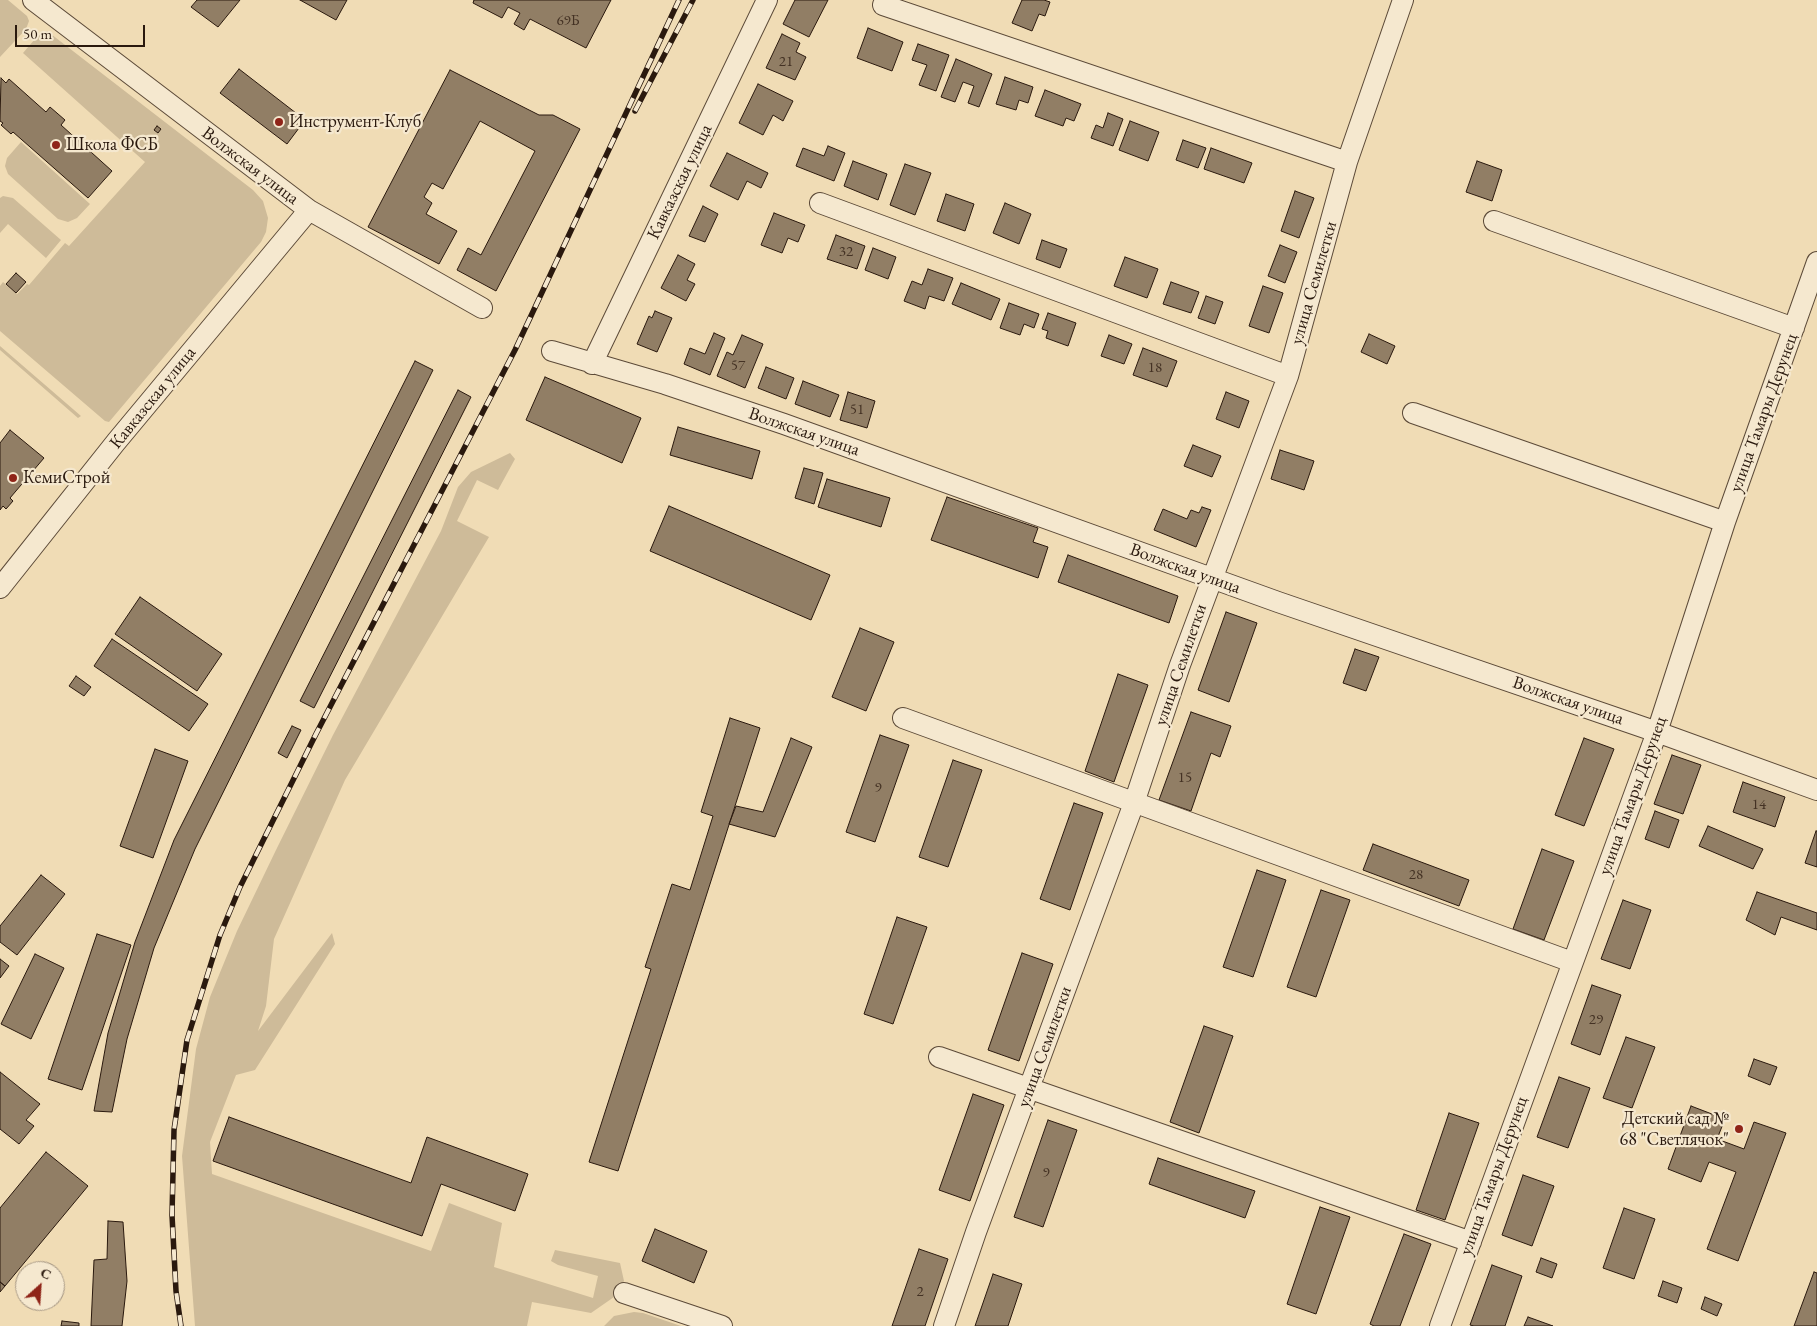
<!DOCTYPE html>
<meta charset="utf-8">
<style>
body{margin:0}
#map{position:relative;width:1817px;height:1326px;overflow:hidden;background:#f0dcb5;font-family:"EB Garamond",serif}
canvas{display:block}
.north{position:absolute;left:15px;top:1261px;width:50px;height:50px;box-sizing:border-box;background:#f5e8cf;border:1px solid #a49582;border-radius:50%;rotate:26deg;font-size:14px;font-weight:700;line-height:20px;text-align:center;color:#2a190e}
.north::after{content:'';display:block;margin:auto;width:18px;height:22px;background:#8f2418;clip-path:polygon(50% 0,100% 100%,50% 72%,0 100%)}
.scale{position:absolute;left:15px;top:25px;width:130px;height:22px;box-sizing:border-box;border:2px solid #2a190e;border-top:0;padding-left:6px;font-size:15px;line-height:18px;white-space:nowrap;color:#2a190e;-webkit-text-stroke:4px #f5e8cf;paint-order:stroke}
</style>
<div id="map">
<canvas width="1817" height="1326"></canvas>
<div class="north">С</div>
<div class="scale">50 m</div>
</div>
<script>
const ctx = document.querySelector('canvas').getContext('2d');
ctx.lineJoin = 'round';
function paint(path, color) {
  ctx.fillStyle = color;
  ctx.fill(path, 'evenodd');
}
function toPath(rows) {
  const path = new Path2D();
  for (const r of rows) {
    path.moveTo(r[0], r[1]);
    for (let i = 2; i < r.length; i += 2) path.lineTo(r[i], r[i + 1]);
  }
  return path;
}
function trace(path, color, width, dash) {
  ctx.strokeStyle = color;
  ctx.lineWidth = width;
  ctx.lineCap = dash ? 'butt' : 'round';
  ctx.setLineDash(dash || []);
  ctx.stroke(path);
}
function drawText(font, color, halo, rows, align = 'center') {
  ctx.font = font + ' "EB Garamond",serif';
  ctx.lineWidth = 4.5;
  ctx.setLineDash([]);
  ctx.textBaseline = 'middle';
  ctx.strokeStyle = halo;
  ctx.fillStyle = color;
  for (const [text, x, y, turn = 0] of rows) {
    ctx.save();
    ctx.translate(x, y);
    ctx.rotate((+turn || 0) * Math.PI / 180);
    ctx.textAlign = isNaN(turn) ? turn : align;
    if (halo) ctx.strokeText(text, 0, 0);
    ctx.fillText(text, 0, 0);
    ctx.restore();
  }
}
const green = toPath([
 [0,0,8,0,27,16,29,21,26,29,0,57],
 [47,31,253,190,263,201,268,218,266,232,261,242,109,422,105,421,0,331,0,286,3,282,17,294,27,284,29,285,65,243,69,246,145,162,23,53,41,32],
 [21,142,90,204,77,218,68,222,58,219,8,174,5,166,7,158],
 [3,196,13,198,61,240,46,258,8,224,0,233,0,198],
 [0,346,81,416,78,418,0,350],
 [510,453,515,459,498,490,477,480,457,521,489,537,345,780,274,939,266,1006,258,1031,332,933,335,944,255,1070,236,1075,210,1142,212,1174,431,1251,449,1203,502,1223,494,1267,593,1298,598,1276,558,1265,551,1261,555,1250,620,1263,624,1281,614,1297,591,1313,532,1302,527,1326,195,1326,182,1156,196,1049,210,997,237,931,276,850,333,735,441,531,458,487,471,472],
 [634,1312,643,1313,681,1326,604,1326,614,1316]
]);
const building = toPath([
 [197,0,240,0,218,27,191,7,197,0],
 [300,0,347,0,336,20,300,0],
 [474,0,611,0,586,48,530,19,524,30,514,24,520,13,508,7,502,18,473,3,474,0],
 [795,0,828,0,809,37,783,24,795,0],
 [1022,0,1044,0,1050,2,1045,16,1039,14,1032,31,1012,23,1022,0],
 [868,28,903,42,892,71,857,58,868,28],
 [782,34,800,43,796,52,806,57,795,80,766,68,782,34],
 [918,44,949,55,936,91,919,85,927,65,912,60,918,44],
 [956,59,992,74,979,107,968,103,974,86,963,82,955,102,941,97,956,59],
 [239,69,305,120,287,144,220,93,239,69],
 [450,70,539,115,553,115,580,129,496,291,457,270,468,248,481,255,535,151,480,121,443,189,432,183,424,197,432,203,426,214,457,231,439,264,368,227,450,70],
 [1005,77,1033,87,1028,103,1019,100,1016,110,996,104,1005,77],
 [1,78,6,83,9,79,46,112,50,107,65,120,61,125,112,171,88,198,13,132,11,134,1,125,3,123,0,121,1,78],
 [758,84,793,101,783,121,773,115,763,135,739,123,758,84],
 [1045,90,1081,104,1074,121,1066,118,1063,126,1035,116,1045,90],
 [1108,113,1123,119,1113,146,1091,138,1096,125,1103,128,1108,113],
 [1130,121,1159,132,1148,161,1119,150,1130,121],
 [157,126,161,129,158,133,154,130,157,126],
 [1183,140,1206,148,1198,168,1176,160,1183,140],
 [828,146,845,153,834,181,796,166,803,148,824,156,828,146],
 [1211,148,1252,163,1244,183,1204,169,1211,148],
 [727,153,768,173,761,188,747,181,738,200,710,186,727,153],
 [853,161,887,174,878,200,844,186,853,161],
 [1477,161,1502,170,1492,201,1466,192,1477,161],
 [905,164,931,173,915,215,890,205,905,164],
 [1295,191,1314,198,1299,238,1281,231,1295,191],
 [946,194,974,204,965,231,937,221,946,194],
 [1005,203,1031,214,1019,244,993,233,1005,203],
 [703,206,718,214,705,242,689,236,703,206],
 [774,213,805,225,798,242,788,238,782,253,761,245,774,213],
 [836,235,865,246,857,269,827,259,836,235],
 [1042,240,1067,249,1060,268,1036,259,1042,240],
 [1280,245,1297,252,1285,283,1268,276,1280,245],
 [873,248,896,257,888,279,865,270,873,248],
 [678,255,695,264,687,280,695,284,686,301,661,288,678,255],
 [1125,257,1158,269,1147,298,1114,286,1125,257],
 [928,269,953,278,944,301,929,296,925,309,904,301,912,281,922,285,928,269],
 [16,273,26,282,16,293,6,284,16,273],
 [1171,282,1199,292,1191,313,1163,304,1171,282],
 [961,283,1000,299,991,320,952,304,961,283],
 [1263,286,1283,293,1269,333,1249,326,1263,286],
 [1206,296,1223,302,1215,324,1198,318,1206,296],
 [1009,303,1039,314,1034,328,1024,324,1020,335,1000,328,1009,303],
 [655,311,672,318,657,352,637,344,649,316,652,318,655,311],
 [1048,313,1076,323,1068,346,1046,338,1048,331,1042,329,1048,313],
 [714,333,725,338,710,375,684,364,690,348,705,354,714,333],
 [1369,334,1395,346,1387,364,1361,352,1369,334],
 [742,335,763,344,745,388,717,376,727,352,733,355,742,335],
 [1109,335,1132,344,1124,364,1101,356,1109,335],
 [1143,348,1177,361,1167,387,1133,375,1143,348],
 [415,361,433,370,195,849,154,948,127,1039,112,1112,94,1111,108,1033,135,942,174,840,415,361],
 [766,367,794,378,786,399,758,388,766,367],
 [545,377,641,418,622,463,526,420,545,377],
 [803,381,839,395,830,417,795,404,803,381],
 [458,390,471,397,314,708,300,701,458,390],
 [848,392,875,401,867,428,840,420,848,392],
 [1226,392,1249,401,1239,428,1216,419,1226,392],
 [678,427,760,451,752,479,670,455,678,427],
 [10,430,44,458,10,498,13,501,6,509,3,506,0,510,0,443,10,430],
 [1193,445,1221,456,1212,477,1184,466,1193,445],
 [1280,450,1314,461,1304,490,1271,479,1280,450],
 [804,468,823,473,814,504,795,498,804,468],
 [827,479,890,498,881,527,818,507,827,479],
 [947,497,1038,528,1033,542,1048,547,1038,578,931,540,947,497],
 [669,506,830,575,811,620,650,551,669,506],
 [1202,507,1211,510,1196,547,1154,530,1163,509,1187,519,1191,510,1199,513,1202,507],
 [1068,555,1178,596,1169,623,1058,582,1068,555],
 [140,597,222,654,197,691,115,634,140,597],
 [1226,612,1257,623,1229,702,1198,690,1226,612],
 [860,628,894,642,866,711,832,697,860,628],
 [112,639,208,704,189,731,94,666,112,639],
 [1355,649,1379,657,1366,691,1343,683,1355,649],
 [1118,674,1148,685,1114,782,1085,771,1118,674],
 [76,676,91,687,84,696,69,686,76,676],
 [1191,712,1231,726,1220,757,1211,753,1191,811,1159,800,1191,712],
 [730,718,760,728,618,1171,589,1162,651,969,645,967,672,884,690,890,713,816,701,812,730,718],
 [292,726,301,730,287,758,278,753,292,726],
 [880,735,909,745,875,842,846,832,880,735],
 [791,738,812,747,775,837,729,824,736,806,763,812,791,738],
 [1584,738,1614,749,1584,826,1555,815,1584,738],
 [155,749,188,761,153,858,120,846,155,749],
 [1672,755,1701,765,1683,814,1654,804,1672,755],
 [953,760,982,770,948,867,919,857,953,760],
 [1743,782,1785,797,1775,827,1733,812,1743,782],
 [1074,803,1103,813,1070,910,1040,899,1074,803],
 [1655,811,1679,820,1669,848,1645,839,1655,811],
 [1708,826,1763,849,1753,869,1699,846,1708,826],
 [1816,831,1817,831,1817,867,1805,863,1816,831],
 [1373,844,1469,880,1459,906,1363,870,1373,844],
 [1542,849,1574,861,1544,940,1513,929,1542,849],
 [1257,870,1286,880,1253,977,1223,967,1257,870],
 [41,875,65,894,17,955,0,942,0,926,41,875],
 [1321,890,1350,900,1316,997,1287,987,1321,890],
 [1757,892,1817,913,1817,930,1781,917,1775,935,1746,920,1757,892],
 [1623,900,1651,910,1630,969,1601,959,1623,900],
 [897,917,927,927,893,1024,864,1014,897,917],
 [97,934,131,945,82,1090,48,1079,97,934],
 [1022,953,1053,964,1019,1061,988,1050,1022,953],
 [35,954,64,968,31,1039,1,1024,35,954],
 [0,959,9,966,0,978,0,959],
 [1592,985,1621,995,1600,1055,1571,1044,1592,985],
 [1204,1026,1233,1036,1199,1133,1170,1122,1204,1026],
 [1626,1037,1655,1047,1632,1108,1603,1098,1626,1037],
 [1754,1059,1777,1067,1770,1085,1748,1076,1754,1059],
 [0,1072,40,1104,26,1120,34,1126,19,1144,0,1129,0,1072],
 [1559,1077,1590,1088,1568,1148,1537,1137,1559,1077],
 [973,1094,1004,1105,970,1201,939,1190,973,1094],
 [1691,1106,1725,1119,1717,1139,1744,1149,1754,1122,1786,1133,1738,1261,1707,1249,1736,1172,1709,1162,1701,1182,1668,1169,1691,1106],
 [1449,1113,1479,1123,1445,1220,1416,1210,1449,1113],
 [229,1117,411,1183,427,1137,528,1174,515,1211,441,1184,422,1236,213,1161,229,1117],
 [1048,1120,1077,1130,1043,1227,1014,1217,1048,1120],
 [46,1152,88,1186,5,1286,0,1282,0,1208,46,1152],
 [1158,1158,1255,1191,1245,1218,1149,1184,1158,1158],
 [1523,1175,1554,1186,1532,1246,1502,1235,1523,1175],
 [1320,1207,1350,1217,1316,1314,1287,1304,1320,1207],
 [1624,1208,1655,1219,1634,1279,1603,1268,1624,1208],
 [108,1221,123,1222,127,1281,122,1326,91,1326,94,1260,107,1259,108,1221],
 [655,1229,707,1251,694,1283,642,1261,655,1229],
 [1404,1234,1431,1244,1400,1326,1374,1326,1370,1324,1404,1234],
 [919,1249,948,1259,925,1326,892,1326,919,1249],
 [1541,1258,1557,1264,1552,1278,1536,1272,1541,1258],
 [1492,1265,1522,1276,1505,1326,1474,1326,1470,1325,1492,1265],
 [1814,1272,1817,1273,1817,1326,1794,1326,1814,1272],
 [993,1274,1022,1284,1008,1326,975,1326,993,1274],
 [1663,1281,1682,1288,1677,1303,1658,1296,1663,1281],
 [0,1282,5,1286,0,1292,0,1282],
 [1705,1297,1722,1304,1717,1316,1701,1309,1705,1297],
 [1528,1317,1553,1326,1524,1326,1528,1317],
 [62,1321,79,1323,79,1326,61,1326,62,1321]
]);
const minor = toPath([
 [33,0,309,210,482,308],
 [883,5,1347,162],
 [820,203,1288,376],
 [1494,221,1794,328],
 [552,351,665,384,784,424,1278,602,1657,732,1817,790],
 [592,364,767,0],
 [1413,413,1725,522],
 [0,588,116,442,309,210],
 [903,718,1572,962],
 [939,1057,1471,1242],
 [624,1293,722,1326],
 [944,1326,976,1232,1134,803,1180,665,1288,376,1347,162,1403,0],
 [1440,1326,1657,732,1725,522,1817,262]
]);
const rail = toPath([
 [635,111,693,0],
 [181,1326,176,1291,172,1215,174,1130,187,1040,220,935,240,887,316,734,515,350,679,0]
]);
const markers = [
 [279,122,5,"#8f2418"],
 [56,145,5,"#8f2418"],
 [13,478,5,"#8f2418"],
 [1739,1129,5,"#8f2418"]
];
const numberNames = [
 ["69Б",568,21],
 ["21",786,62],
 ["32",846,252],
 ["57",738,366],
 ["18",1155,368],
 ["51",857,410],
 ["15",1185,778],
 ["9",878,788],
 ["14",1759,805],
 ["28",1416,875],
 ["29",1596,1020],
 ["9",1046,1173],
 ["2",920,1292]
];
const poiNames = [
 ["Инструмент-Клуб",289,122],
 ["Школа ФСБ",66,145],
 ["КемиСтрой",23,478],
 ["Детский сад №",1729,1119,"right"],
 ["68 \"Светлячок\"",1729,1140,"right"]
];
const streetNames = [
 ["Волжская улица",250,166,37],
 ["Кавказская улица",680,182,-64],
 ["улица Семилетки",1314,283,-74],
 ["Кавказская улица",153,398,-51],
 ["улица Тамары Дерунец",1764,413,-70],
 ["Волжская улица",804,432,19],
 ["Волжская улица",1185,569,20],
 ["улица Семилетки",1181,665,-71],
 ["Волжская улица",1568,701,19],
 ["улица Тамары Дерунец",1633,796,-70],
 ["улица Семилетки",1045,1047,-70],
 ["улица Тамары Дерунец",1494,1176,-70]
];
paint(green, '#cebb99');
paint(building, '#917e65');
trace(building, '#2a190e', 1);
trace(minor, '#5c4a38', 22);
trace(minor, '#f5e8cf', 20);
trace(rail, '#2a190e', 5.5);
trace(rail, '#f5e8cf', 4, [11]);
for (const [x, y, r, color] of markers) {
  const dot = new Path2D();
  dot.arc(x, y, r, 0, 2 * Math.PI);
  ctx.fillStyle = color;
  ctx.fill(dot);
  trace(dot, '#f5e8cf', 2);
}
drawText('15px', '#443224', null, numberNames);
drawText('18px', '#2a190e', '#f5e8cf', poiNames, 'left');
drawText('18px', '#2a190e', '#f5e8cf', streetNames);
</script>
